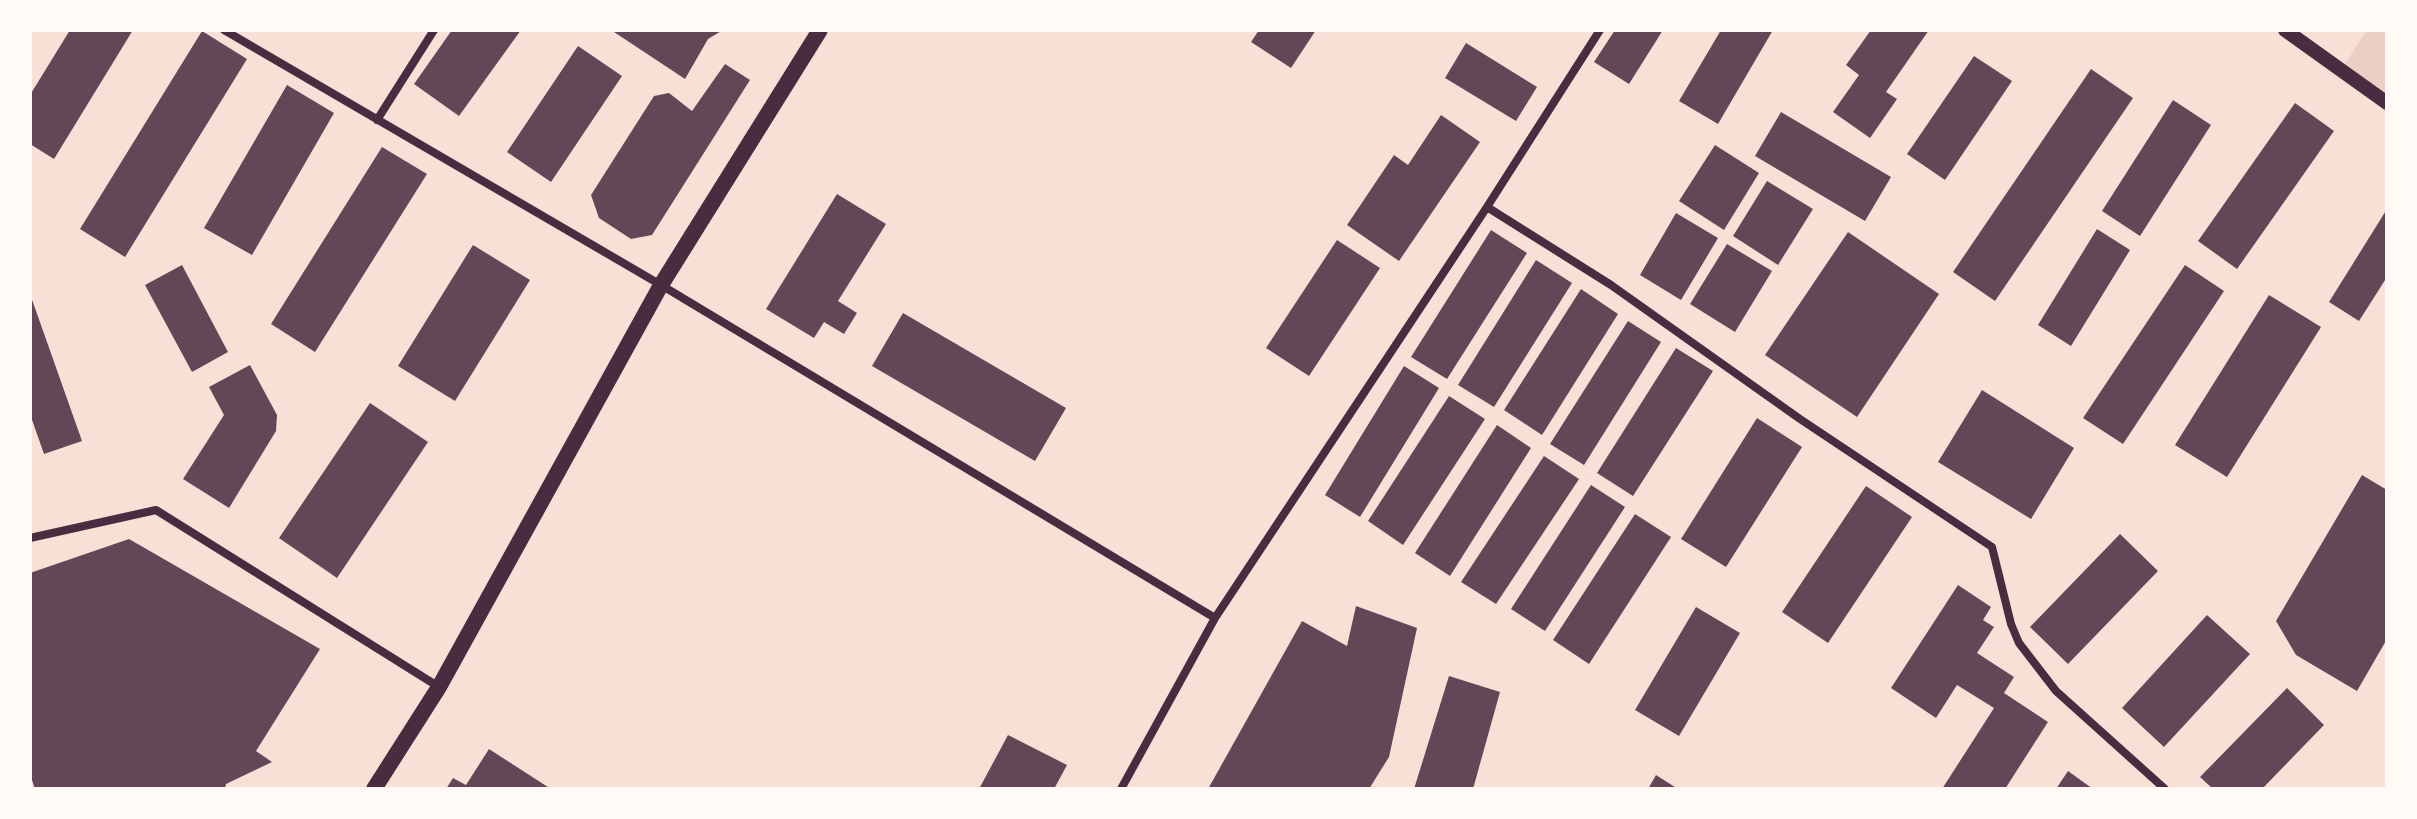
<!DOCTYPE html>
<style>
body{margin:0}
#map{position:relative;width:2417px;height:819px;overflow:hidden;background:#f7e1d7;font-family:Jost,sans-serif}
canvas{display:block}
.frame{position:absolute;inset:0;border:32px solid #fffaf5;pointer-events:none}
</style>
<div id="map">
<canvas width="2417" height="819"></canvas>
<div class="frame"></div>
</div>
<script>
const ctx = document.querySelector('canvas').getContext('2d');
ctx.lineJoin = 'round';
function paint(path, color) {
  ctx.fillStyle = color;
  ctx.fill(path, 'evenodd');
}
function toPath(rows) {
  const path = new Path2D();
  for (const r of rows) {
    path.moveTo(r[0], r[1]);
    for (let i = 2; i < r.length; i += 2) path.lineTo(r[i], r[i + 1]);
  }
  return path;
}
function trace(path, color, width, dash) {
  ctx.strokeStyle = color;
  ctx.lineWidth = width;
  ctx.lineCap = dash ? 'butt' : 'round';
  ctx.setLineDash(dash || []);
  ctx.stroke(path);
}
const green = toPath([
 [2367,30,2387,30,2387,103,2341,70]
]);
const building = toPath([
 [70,30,133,30,54,159,30,144,30,95],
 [452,30,521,30,459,116,414,84],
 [611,30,723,30,708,39,685,79],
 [1259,30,1316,30,1291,68,1251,42],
 [1615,30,1663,30,1629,84,1594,62],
 [1721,30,1773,30,1718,124,1679,101],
 [1871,30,1929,30,1886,92,1897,99,1870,138,1833,112,1859,75,1846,65],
 [202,31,247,59,125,257,80,229],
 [1466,43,1537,87,1516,121,1445,78],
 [578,46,622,76,551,182,507,152],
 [1974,56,2012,81,1945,180,1907,154],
 [725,64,750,80,652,235,631,239,599,218,591,195,654,96,669,93,692,111],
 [2091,69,2133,98,1995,301,1953,272],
 [287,85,334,113,252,255,204,228],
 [2173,100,2211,125,2140,236,2102,211],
 [2295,103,2334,131,2237,269,2198,241],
 [1781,112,1891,177,1865,221,1755,156],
 [1441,115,1480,142,1399,261,1347,225,1394,155,1408,165],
 [1715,145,1759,173,1724,230,1679,201],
 [382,147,427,174,315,352,271,324],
 [1767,181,1813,209,1778,265,1733,236],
 [837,194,886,224,838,301,857,313,844,334,824,322,814,338,766,309],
 [2387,209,2387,277,2359,321,2329,302],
 [1676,213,1718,238,1681,300,1640,275],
 [2097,229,2130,250,2071,346,2038,325],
 [1491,230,1527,253,1447,379,1411,357],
 [1848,232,1939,294,1857,417,1765,355],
 [1337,240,1380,268,1309,376,1266,348],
 [1727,244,1772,271,1735,332,1690,304],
 [473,245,530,280,455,401,398,366],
 [1536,260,1572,283,1494,407,1458,385],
 [182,265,228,352,192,372,145,285],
 [2185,265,2224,291,2123,444,2083,418],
 [1581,289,1618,314,1542,435,1504,410],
 [30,294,82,441,44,454,30,414],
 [2269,295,2321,327,2227,477,2175,445],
 [903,313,1066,408,1035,461,872,366],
 [1628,321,1661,342,1584,465,1550,444],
 [1676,348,1713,371,1633,496,1597,473],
 [250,365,277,415,276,431,229,508,183,479,224,415,209,387],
 [1404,366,1439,388,1360,517,1325,495],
 [1982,390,2074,448,2031,519,1938,462],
 [1449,396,1485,419,1403,545,1368,521],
 [370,403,428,442,337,578,279,538],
 [1757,418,1802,447,1726,567,1681,539],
 [1497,425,1531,448,1450,576,1415,553],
 [1544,456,1579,479,1496,604,1461,582],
 [2362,475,2387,490,2387,639,2357,691,2296,655,2276,621],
 [1591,485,1625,507,1545,631,1511,609],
 [1866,486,1912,517,1828,643,1782,612],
 [1635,514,1671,537,1589,664,1553,640],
 [2120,534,2158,571,2068,664,2030,627],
 [129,539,320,649,256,751,272,762,226,784,225,789,35,789,30,774,30,573],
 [1958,585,1991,607,1983,620,1994,627,1977,653,2014,677,2004,693,2048,722,2005,789,1942,789,1994,708,1957,685,1936,718,1891,688],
 [1356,606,1417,628,1389,757,1369,789,1208,789,1302,621,1347,646],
 [1696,607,1740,633,1679,736,1635,710],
 [2207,615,2250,654,2164,747,2122,708],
 [1449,676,1500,692,1473,789,1414,789],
 [2287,688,2324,725,2262,789,2213,789,2200,777],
 [1008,735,1067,765,1054,789,979,789],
 [489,749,551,789,446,789,453,778,466,785],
 [2068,771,2093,789,2056,789],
 [1656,775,1678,789,1648,789]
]);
const minor = toPath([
 [224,30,661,285,1215,618],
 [377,120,434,30],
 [1487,207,1611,285,1800,419,1992,547,2011,624,2019,643,2056,691,2165,789],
 [30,538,156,510,439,687],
 [1121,789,1215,618,1487,207,1600,30]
]);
const tertiary = toPath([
 [2285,30,2387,103]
]);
const secondary = toPath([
 [374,789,439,687,661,285,820,30]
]);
paint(green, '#ebcfc5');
paint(building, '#644757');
trace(minor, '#4a2c40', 8);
trace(tertiary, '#4a2c40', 14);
trace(secondary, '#4a2c40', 16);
</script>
